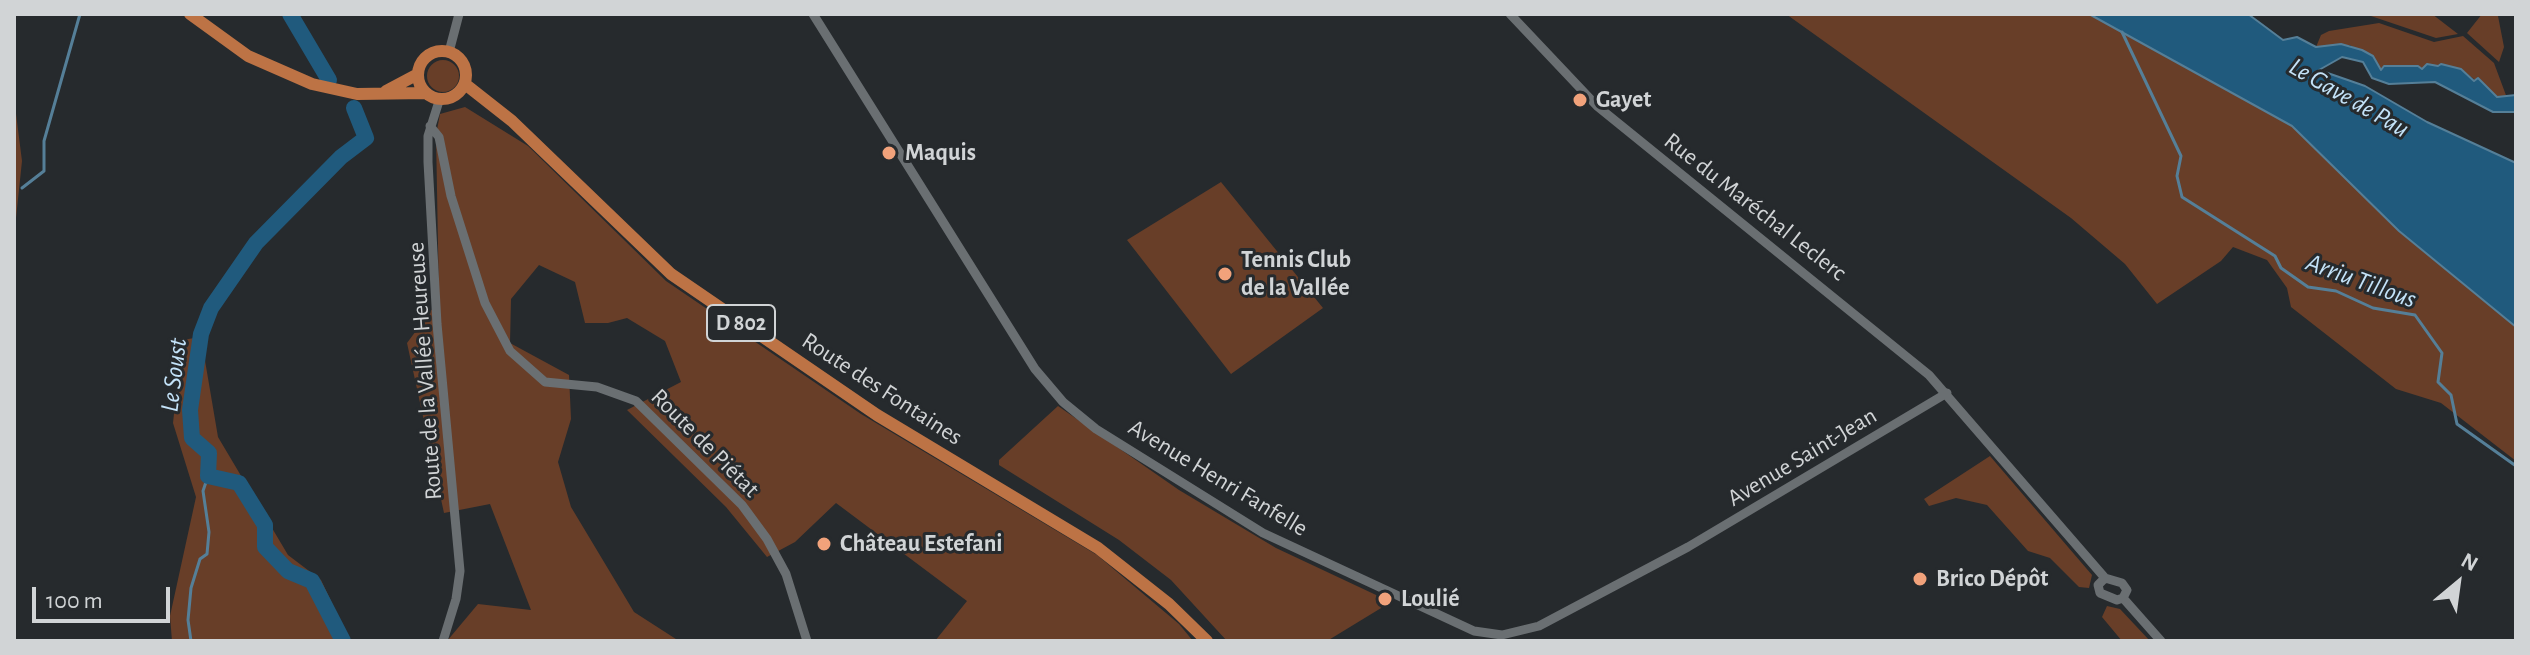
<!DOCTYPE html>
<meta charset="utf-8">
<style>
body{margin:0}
#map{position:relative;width:2530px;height:655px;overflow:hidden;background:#262a2d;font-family:"Alegreya Sans",sans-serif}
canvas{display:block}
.frame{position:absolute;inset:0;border:16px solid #d1d4d6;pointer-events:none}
.north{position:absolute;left:2418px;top:543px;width:80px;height:80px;-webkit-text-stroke:6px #262a2d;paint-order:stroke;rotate:29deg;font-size:22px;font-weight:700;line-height:32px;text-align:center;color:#d1d4d6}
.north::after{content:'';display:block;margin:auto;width:28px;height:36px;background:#d1d4d6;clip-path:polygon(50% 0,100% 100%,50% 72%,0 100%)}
.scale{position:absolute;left:32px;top:587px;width:138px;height:36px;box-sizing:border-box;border:4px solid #d1d4d6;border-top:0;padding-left:10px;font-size:24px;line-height:28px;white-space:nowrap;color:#d1d4d6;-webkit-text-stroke:6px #262a2d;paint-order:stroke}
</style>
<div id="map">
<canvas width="2530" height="655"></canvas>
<div class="frame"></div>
<div class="north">N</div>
<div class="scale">100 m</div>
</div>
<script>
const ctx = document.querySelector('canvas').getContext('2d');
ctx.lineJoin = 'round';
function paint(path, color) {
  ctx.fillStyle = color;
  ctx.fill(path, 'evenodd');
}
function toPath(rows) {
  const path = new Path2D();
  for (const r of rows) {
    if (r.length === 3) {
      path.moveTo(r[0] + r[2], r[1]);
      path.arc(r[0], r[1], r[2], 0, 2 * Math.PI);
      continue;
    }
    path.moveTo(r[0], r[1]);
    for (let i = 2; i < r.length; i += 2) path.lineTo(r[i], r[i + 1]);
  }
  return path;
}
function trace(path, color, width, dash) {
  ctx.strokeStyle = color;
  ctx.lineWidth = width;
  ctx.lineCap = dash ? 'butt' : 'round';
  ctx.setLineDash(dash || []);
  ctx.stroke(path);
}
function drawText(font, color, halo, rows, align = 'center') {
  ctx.font = font + ' "Alegreya Sans",sans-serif';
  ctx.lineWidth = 6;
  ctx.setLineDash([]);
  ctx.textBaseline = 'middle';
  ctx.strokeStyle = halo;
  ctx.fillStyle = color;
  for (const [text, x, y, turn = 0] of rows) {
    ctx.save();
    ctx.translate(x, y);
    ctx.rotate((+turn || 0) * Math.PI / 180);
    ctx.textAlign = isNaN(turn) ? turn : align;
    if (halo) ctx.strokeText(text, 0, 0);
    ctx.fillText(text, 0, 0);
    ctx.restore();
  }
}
const green = toPath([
 [1786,14,2089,14,2292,126,2399,231,2516,327,2516,461,2441,403,2396,389,2291,307,2287,288,2267,260,2233,247,2221,261,2157,304,2125,264,2071,218],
 [2432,14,2458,34,2436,38,2368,15],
 [2482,14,2498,16,2504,47,2499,62,2467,33],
 [2379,23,2434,42,2463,36,2494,63,2507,98,2497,97,2461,69,2441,64,2422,70,2384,66,2381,70,2350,45,2316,47,2321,35,2329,31],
 [443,76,16],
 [14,98,22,161,14,237],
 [465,107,528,146,666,281,861,414,1097,555,1179,624,1193,641,935,641,967,601,836,503,795,542,767,557,726,507,627,410,681,382,665,341,627,318,608,323,585,323,575,282,539,265,511,299,510,343,569,375,571,419,558,462,571,507,634,612,679,641,447,641,478,604,531,610,490,504,444,513,407,343,439,300,436,135,440,114],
 [1221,182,1323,308,1231,374,1127,240],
 [201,337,218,437,288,555,321,580,350,641,172,641,170,616,196,497,173,423,182,340],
 [1058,406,1179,490,1276,548,1391,602,1327,641,1227,641,1171,580,1119,540,999,465,999,460],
 [1990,456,2092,575,2089,588,2079,587,2050,558,2028,551,1987,505,1956,498,1929,506,1924,499],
 [2107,606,2120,609,2150,641,2122,641,2102,617]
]);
const water = toPath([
 [2089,14,2248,14,2283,40,2297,37,2316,47,2341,44,2362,50,2373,56,2381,70,2384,66,2418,66,2422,69,2427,64,2438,66,2441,64,2461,69,2474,81,2478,78,2497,97,2516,95,2516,112,2493,112,2435,82,2389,84,2372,78,2363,62,2342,57,2319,70,2365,86,2427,122,2516,163,2516,327,2399,231,2292,126,2089,14]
]);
const stream = toPath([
 [2122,32,2181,156,2177,176,2182,197,2275,256,2281,268,2308,287,2336,291,2373,308,2415,315,2442,353,2438,382,2451,395,2457,424,2516,466],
 [22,188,44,171,44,141,80,14],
 [191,641,188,620,191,588,200,559,207,554,209,532,203,491,208,476]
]);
const river = toPath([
 [290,14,329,80],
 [343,641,312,581,288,571,265,547,265,525,239,483,208,476,209,453,192,438,190,410,201,334,211,308,256,243,341,157,366,138,354,108]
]);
const minor = toPath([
 [813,14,1035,369,1063,402,1096,429,1263,533,1474,631,1502,635,1539,626,1688,547,1947,393],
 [1510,14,1597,106,1929,375,2105,578,2122,583,2127,590,2123,598],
 [449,52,459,14],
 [440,98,428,136,428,162,437,324,460,571,456,599,443,641],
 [430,126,439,137,451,196,485,303,510,351,545,382,597,387,636,401,742,505,767,539,786,574,807,641],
 [2105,578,2098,585,2100,593,2117,600,2123,598],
 [2123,598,2161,641]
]);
const major = toPath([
 [190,14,248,56,312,84,357,94,426,93],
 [442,75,24],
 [465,84,512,121,671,274,877,415,1098,548,1169,604,1207,641],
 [386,91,418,74]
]);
const markers = [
 [1580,100,8,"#f1a27b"],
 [889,153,8,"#f1a27b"],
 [1225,274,8,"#f1a27b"],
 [824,544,8,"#f1a27b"],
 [1920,579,8,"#f1a27b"],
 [1385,599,8,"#f1a27b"]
];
const shields = [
 [741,323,68]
];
const shieldNames = [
 ["D 802",741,323]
];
const poiNames = [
 ["Gayet",1596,100],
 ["Maquis",905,153],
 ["Tennis Club",1241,260],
 ["de la Vallée",1241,288],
 ["Château Estefani",840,544],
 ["Brico Dépôt",1936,579],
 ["Loulié",1401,599]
];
const streetNames = [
 ["Rue du Maréchal Leclerc",1755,207,38],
 ["Route de la Vallée Heureuse",425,371,-94],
 ["Route des Fontaines",882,389,33],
 ["Route de Piétat",705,443,45],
 ["Avenue Saint-Jean",1802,457,-31],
 ["Avenue Henri Fanfelle",1218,478,31]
];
const waterNames = [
 ["Le Gave de Pau",2349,98,30],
 ["Arriu Tillous",2361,281,20],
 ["Le Soust",174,375,-83]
];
paint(green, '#683e28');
paint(water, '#205a7d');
trace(water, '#557f98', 2);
trace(stream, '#557f98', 3);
trace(river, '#205a7d', 16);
trace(minor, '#6a6f72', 9);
trace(major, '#bd7345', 12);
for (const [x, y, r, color] of markers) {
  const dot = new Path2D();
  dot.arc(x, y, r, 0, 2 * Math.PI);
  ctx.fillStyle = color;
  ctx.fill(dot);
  trace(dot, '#262a2d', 3);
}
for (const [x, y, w] of shields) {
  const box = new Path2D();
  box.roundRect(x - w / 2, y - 18, w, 36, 6);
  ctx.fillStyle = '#262a2d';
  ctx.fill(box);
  trace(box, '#d1d4d6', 2);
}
drawText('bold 22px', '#d1d4d6', null, shieldNames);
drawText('bold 24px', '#d1d4d6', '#262a2d', poiNames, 'left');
drawText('24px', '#d1d4d6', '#262a2d', streetNames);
drawText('italic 26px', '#c4e3f9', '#262a2d', waterNames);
</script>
